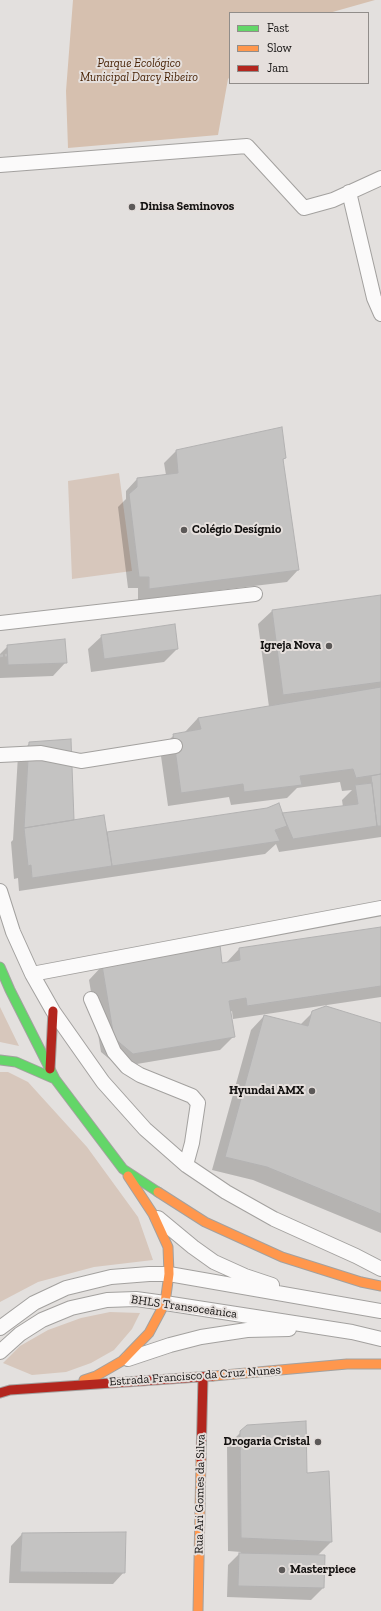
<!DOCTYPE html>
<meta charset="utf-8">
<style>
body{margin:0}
#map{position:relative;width:381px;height:1611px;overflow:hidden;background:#e3e0de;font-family:"Zilla Slab",serif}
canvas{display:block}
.legend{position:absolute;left:229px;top:12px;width:140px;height:72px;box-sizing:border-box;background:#e5dfdc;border:1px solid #918d8a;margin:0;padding:5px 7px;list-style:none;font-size:12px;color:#131110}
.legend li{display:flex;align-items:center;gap:8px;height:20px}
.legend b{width:20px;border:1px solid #918d8a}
</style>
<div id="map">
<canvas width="381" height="1611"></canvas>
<ul class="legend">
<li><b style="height:5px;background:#63d668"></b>Fast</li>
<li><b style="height:5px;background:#ff974d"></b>Slow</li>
<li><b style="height:5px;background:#b3261e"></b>Jam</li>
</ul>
</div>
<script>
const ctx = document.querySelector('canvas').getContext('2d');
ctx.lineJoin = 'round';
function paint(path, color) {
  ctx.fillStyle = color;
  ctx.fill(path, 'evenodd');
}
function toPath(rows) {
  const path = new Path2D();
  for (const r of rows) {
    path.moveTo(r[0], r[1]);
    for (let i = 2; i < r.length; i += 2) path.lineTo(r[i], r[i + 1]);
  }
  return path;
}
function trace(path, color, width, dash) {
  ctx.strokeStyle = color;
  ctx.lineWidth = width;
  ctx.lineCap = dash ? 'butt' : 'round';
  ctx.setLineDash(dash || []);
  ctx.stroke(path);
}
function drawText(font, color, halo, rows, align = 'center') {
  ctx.font = font + ' "Zilla Slab",serif';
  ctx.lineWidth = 4;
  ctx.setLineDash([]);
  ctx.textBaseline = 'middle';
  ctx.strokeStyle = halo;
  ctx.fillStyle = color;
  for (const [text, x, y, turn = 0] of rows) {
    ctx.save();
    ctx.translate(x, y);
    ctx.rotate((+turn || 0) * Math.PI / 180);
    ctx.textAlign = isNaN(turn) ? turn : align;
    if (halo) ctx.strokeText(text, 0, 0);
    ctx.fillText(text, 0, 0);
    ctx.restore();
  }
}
const green = toPath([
 [119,473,132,571,72,579,68,481],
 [0,1007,19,1046,0,1042],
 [0,1072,8,1072,28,1082,87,1147,138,1217,153,1260,94,1267,38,1282,0,1302],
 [110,1312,140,1313,132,1329,114,1350,91,1363,66,1372,32,1375,3,1363,20,1346,48,1330,81,1318]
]);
const forest = toPath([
 [73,0,375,0,329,13,230,13,230,77,228,79,218,135,68,148,66,91]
]);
const shadow = toPath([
 [281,428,285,457,283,460,298,570,287,582,138,600,138,588,128,588,118,507,126,499,126,491,137,479,166,475,164,463,176,451],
 [381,596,381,837,279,852,276,844,265,854,19,891,18,878,14,879,11,842,13,840,18,755,30,743,73,821,106,833,267,809,282,814,343,807,342,800,352,790,342,791,340,782,297,788,287,798,231,805,229,797,168,806,160,749,174,735,185,732,198,718,269,707,258,624,272,611],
 [102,636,177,649,164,662,91,672,88,649],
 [8,646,66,662,53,676,0,678,0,654],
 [381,928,381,997,233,1019,232,1011,230,1012,234,1036,220,1050,119,1067,101,1052,89,980,102,966,222,964,226,963,239,949],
 [313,1012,381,1024,381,1233,253,1180,212,1170,251,1030,264,1016,300,1025],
 [241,1432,306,1474,331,1542,317,1556,323,1588,311,1600,227,1597,228,1565,241,1552,228,1551,227,1446],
 [22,1534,124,1572,113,1584,9,1583,11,1546]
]);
const building = toPath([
 [282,427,286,458,283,459,299,570,149,589,149,577,139,577,129,494,137,487,137,478,178,473,176,450,282,427],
 [381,595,381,682,283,695,272,610,381,595],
 [175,624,178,649,104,659,101,635,175,624],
 [65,639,67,663,8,665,7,645,65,639],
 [381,687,381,774,356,778,353,769,300,776,302,785,244,792,243,784,181,793,173,734,201,729,198,718,381,687],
 [71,739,74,820,24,828,29,742,71,739],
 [381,774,381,826,377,826,371,776,381,774],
 [372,783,377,826,293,839,282,813,358,804,355,785,372,783],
 [279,803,287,826,275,830,280,841,112,866,107,832,267,808,279,803],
 [104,815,112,866,32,878,31,865,28,866,24,828,104,815],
 [381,927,381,986,247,1006,246,998,229,1001,235,1037,133,1054,114,1038,102,965,220,945,222,963,240,960,239,948,381,927],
 [326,1006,381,1023,381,1214,267,1167,225,1157,264,1015,308,1026,312,1011,326,1006],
 [306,1421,307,1473,329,1471,332,1542,241,1538,240,1431,247,1425,306,1421],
 [126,1532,125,1573,20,1572,22,1533,126,1532],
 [239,1553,325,1555,324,1588,238,1586,239,1553]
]);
const path = toPath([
 [0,656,7,655]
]);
const lane = toPath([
 [0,165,247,146,304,208,333,200,381,178],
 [349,192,374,298,381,314],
 [0,623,255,594],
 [0,755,41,753,81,761,175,746],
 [0,891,13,932,32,974,53,1011,103,1082,145,1129,186,1165,226,1192,274,1219,356,1256,381,1269],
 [32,974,381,908],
 [91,999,114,1052,127,1067,140,1075,192,1096,198,1103,192,1143,186,1165],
 [158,1218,193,1247,214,1262,245,1276,272,1285],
 [0,1328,34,1303,66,1288,111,1277,149,1274,169,1274,381,1311],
 [0,1352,20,1334,42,1320,71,1308,107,1300,136,1299,165,1303,352,1332,381,1339],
 [128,1359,170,1345,201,1337,247,1330,289,1329]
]);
const fast = toPath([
 [0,967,10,990,55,1079,123,1169,158,1192],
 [0,1060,16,1062,55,1079]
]);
const slow = toPath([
 [158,1192,205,1222,282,1257,361,1282,381,1286],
 [213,1376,347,1364,381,1364],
 [84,1380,96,1376,122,1361,149,1333,165,1303,169,1274,168,1247,153,1214,128,1176],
 [198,1611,201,1459]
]);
const jam = toPath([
 [50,1069,53,1011],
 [0,1393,10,1390,213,1376],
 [201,1459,203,1377]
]);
const markers = [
 [132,207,4,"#5c5958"],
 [184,530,4,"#5c5958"],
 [329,646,4,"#5c5958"],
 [312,1091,4,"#5c5958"],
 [318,1442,4,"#5c5958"],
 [282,1570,4,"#5c5958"]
];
const parkNames = [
 ["Parque Ecológico",139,64],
 ["Municipal Darcy Ribeiro",139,78]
];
const poiNames = [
 ["Dinisa Seminovos",140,207],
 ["Colégio Desígnio",192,530],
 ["Igreja Nova",321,646,"right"],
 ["Hyundai AMX",304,1091,"right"],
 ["Drogaria Cristal",310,1442,"right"],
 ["Masterpiece",290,1570]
];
const streetNames = [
 ["BHLS Transoceânica",184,1307,8],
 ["Estrada Francisco da Cruz Nunes",195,1376,-4],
 ["Rua Ari Gomes da Silva",200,1494,-89]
];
paint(green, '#d7c7bc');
paint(forest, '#d6c0af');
paint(shadow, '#0003');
paint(building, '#c4c3c2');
trace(building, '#b3b2b2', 1);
trace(lane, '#a3a19f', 16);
trace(fast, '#a3a19f', 11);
trace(slow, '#a3a19f', 11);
trace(jam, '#a3a19f', 11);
trace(path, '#bfbebd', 2.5, [3, 2]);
trace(lane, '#fbfafa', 14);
trace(fast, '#63d668', 9);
trace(slow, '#ff974d', 9);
trace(jam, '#b3261e', 9);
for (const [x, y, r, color] of markers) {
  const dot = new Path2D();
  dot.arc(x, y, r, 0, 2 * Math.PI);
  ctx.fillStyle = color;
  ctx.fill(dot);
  trace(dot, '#e5dfdc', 1.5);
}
drawText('italic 12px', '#441e00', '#e5dfdc', parkNames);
drawText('bold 12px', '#131110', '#e5dfdc', poiNames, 'left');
drawText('12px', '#131110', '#e5dfdc', streetNames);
</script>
